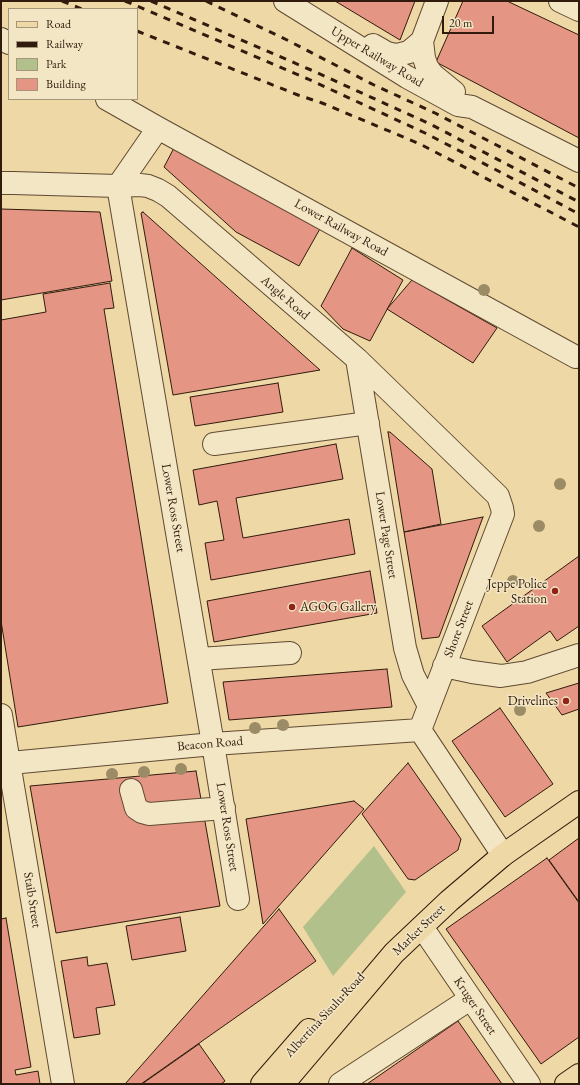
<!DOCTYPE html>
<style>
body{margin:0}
#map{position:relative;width:580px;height:1085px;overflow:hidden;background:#edd8a6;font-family:"EB Garamond",serif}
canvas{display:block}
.frame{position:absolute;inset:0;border:2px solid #311b0c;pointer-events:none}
.legend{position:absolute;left:8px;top:8px;width:130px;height:92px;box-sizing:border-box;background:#f3e6c5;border:1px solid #a5957b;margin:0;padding:5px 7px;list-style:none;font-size:12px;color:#311b0c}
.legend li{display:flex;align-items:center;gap:8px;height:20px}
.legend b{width:20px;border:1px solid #a5957b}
.scale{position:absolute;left:442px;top:16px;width:52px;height:18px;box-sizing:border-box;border:2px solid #311b0c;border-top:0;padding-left:5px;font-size:12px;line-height:14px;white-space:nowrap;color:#311b0c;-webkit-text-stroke:3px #f3e6c5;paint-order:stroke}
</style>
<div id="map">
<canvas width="580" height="1085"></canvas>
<div class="frame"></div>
<ul class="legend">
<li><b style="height:5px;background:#edd8a6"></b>Road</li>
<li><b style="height:5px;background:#311b0c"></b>Railway</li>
<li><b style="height:11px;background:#b2c08b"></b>Park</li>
<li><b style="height:11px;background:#e49583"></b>Building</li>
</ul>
<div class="scale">20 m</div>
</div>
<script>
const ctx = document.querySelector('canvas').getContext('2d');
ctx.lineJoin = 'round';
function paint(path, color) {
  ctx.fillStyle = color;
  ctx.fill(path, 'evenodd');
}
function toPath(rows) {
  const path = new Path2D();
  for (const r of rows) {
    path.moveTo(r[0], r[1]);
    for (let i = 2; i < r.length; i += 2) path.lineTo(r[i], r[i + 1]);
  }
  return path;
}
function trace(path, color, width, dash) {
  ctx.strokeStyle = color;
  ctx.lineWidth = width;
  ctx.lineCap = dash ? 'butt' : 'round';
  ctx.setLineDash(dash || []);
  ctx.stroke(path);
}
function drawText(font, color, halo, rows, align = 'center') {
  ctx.font = font + ' "EB Garamond",serif';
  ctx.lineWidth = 3;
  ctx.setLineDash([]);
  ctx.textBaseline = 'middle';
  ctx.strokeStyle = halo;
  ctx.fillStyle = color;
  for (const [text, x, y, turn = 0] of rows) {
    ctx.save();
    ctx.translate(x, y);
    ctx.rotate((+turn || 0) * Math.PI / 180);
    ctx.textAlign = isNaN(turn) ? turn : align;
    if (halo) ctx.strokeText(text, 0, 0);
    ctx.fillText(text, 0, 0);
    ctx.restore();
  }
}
const green = toPath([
 [374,846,406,892,333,976,303,927]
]);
const building = toPath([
 [335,1,415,1,400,40,335,1],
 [463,1,507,1,579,35,579,138,436,62,463,1],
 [175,146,321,227,299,266,236,232,164,167,175,146],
 [1,209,100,212,112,281,1,300,1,209],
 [143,212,320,370,173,395,141,213,143,212],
 [352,248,403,280,370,341,343,329,321,306,352,248],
 [412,280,497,328,473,363,387,309,412,280],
 [110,283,114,308,104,309,168,703,18,727,1,621,1,320,46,312,43,294,110,283],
 [278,383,283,412,195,426,190,397,278,383],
 [388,432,390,432,432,469,441,524,404,532,388,432],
 [336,444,343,479,236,498,243,538,349,519,355,554,211,580,205,543,224,540,217,501,199,505,193,470,336,444],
 [483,517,439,637,422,639,404,532,483,517],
 [579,556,579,626,557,641,550,631,507,662,482,626,579,556],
 [370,571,377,613,214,642,207,601,370,571],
 [387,669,392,707,229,720,223,682,387,669],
 [579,683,579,709,562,715,546,693,579,683],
 [500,708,553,784,505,817,452,741,500,708],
 [408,763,461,839,458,850,415,880,408,879,362,814,408,763],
 [196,771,220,906,56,933,30,786,196,771],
 [354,801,364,809,263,924,246,819,354,801],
 [579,838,579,902,549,860,579,838],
 [547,858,579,903,579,1037,541,1064,446,929,547,858],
 [279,909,316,961,141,1084,125,1084,279,909],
 [180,917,186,951,132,960,126,926,180,917],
 [6,918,31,1067,15,1070,16,1075,38,1071,40,1084,1,1084,1,919,6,918],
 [87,957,88,966,107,963,115,1005,96,1008,100,1034,74,1038,61,961,87,957],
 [458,1021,502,1084,367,1084,458,1021],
 [199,1044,225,1081,221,1084,142,1084,199,1044]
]);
const minor = toPath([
 [285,1,407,77,458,105,472,107,579,161],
 [437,1,422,41,424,58,427,67,432,74,454,92],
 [560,1,579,10],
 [1,39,9,43],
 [373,45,387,53,395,55,401,54,409,52,422,41],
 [107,99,158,128,576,357],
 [158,128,118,186,213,744,238,899],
 [1,183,13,183,118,186,140,185,148,186,158,190,168,196,357,359,498,496,502,508,503,514,420,730],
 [357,359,405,648,413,675,429,706],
 [214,444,368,423],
 [199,659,290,653],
 [444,666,472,672,501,676,527,672,579,655],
 [1,715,63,1084],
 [420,730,503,855],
 [1,762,10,763,213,744,420,730],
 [131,790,136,808,142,812,149,814,224,808],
 [422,927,529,1084],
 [340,1084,470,999]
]);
const major = toPath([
 [262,1084,309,1030],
 [283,1084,394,953,449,901,503,855,579,802],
 [566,1084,579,1075]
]);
const rail = toPath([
 [62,1,82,9],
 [125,1,308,79,425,133,504,174,579,214],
 [151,1,311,70,430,124,579,202],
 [206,1,287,40,374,85,435,113,579,188],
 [137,31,298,95,322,103,420,144,579,227]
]);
const trees = [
 [484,290],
 [560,484],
 [539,526],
 [513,581],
 [520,710],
 [283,725],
 [255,728],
 [181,769],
 [144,772],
 [112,774]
];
const markers = [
 [555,591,4,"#8f2418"],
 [292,607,4,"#8f2418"],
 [566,701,4,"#8f2418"]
];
const streetNames = [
 ["Upper Railway Road",377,57,31],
 ["Lower Railway Road",341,228,29],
 ["Angle Road",285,298,41],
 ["Lower Ross Street",173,508,80],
 ["Lower Page Street",386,535,81],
 ["Shore Street",459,629,-69],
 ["Beacon Road",210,744,-5],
 ["Lower Ross Street",227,827,81],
 ["Staib Street",32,900,81],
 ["Market Street",419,930,-44],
 ["Kruger Street",475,1006,56],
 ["Albertina Sisulu Road",325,1015,-47]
];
const poiNames = [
 ["Jeppe Police",547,584],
 ["Station",547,599],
 ["AGOG Gallery",300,607,"left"],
 ["Drivelines",558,701]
];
paint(green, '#b2c08b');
paint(building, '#e49583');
trace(building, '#311b0c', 1);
trace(minor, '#604a32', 24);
trace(major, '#311b0c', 24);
trace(minor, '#f3e6c5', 22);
trace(major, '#edd8a6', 22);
trace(rail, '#311b0c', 3, [7, 7]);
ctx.fillStyle = '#9b8c66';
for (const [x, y] of trees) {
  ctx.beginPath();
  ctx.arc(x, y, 6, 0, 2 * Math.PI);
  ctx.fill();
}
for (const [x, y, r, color] of markers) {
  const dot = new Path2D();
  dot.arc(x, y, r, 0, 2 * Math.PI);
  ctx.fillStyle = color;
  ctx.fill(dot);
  trace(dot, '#f3e6c5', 1.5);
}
drawText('13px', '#311b0c', '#f3e6c5', streetNames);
drawText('13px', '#311b0c', '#f3e6c5', poiNames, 'right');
</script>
